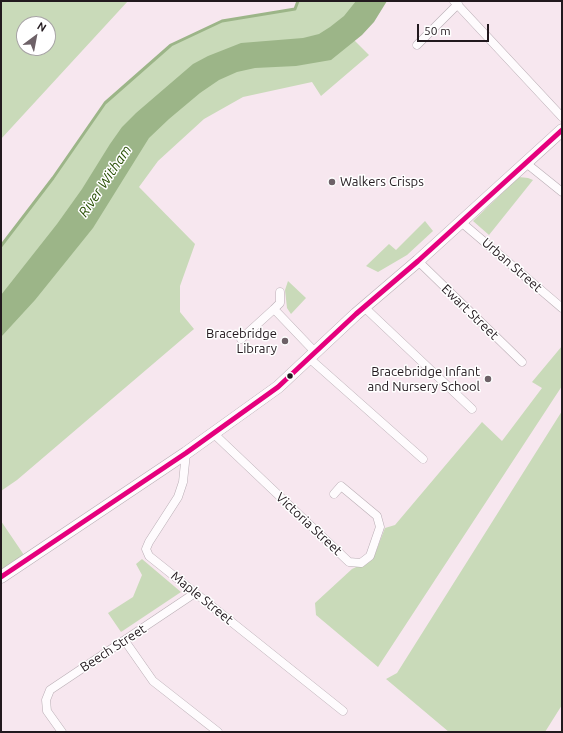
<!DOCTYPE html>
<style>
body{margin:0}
#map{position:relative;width:563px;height:733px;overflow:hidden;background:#f7e7ef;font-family:Ubuntu,sans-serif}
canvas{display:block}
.frame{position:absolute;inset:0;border:2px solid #22191e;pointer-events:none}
.north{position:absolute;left:16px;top:16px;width:40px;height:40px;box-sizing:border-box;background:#fff;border:1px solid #a7a3a5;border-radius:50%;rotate:32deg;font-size:11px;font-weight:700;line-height:16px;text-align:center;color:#22191e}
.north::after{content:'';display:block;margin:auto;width:14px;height:18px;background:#6d6167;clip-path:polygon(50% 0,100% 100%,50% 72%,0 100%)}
.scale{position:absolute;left:417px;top:24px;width:72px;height:18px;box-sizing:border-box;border:2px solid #22191e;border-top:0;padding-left:5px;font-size:12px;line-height:14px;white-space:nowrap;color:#22191e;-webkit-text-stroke:3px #fff;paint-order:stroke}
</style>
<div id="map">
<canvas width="563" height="733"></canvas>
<div class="frame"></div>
<div class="north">N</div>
<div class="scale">50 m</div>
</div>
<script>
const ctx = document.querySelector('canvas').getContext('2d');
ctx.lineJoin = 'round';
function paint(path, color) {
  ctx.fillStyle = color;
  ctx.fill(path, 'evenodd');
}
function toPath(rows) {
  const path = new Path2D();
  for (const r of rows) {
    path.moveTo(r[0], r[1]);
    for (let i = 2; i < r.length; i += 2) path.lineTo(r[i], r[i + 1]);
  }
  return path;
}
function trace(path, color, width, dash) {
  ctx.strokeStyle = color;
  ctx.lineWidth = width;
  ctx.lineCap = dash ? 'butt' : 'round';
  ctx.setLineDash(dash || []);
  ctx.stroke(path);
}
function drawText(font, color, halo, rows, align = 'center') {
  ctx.font = font + ' Ubuntu,sans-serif';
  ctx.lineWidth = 3;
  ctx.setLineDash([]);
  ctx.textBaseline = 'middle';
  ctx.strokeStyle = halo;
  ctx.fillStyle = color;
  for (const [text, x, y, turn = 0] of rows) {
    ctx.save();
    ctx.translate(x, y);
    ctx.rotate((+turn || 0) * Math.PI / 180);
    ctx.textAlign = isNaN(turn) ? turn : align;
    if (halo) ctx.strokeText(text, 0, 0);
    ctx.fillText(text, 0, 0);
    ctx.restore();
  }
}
const green = toPath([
 [1,1,128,1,1,139],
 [24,24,48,24,48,48,24,48],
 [298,1,373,1,346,32,369,55,321,96,312,82,243,97,204,119,158,161,139,187,195,244,180,286,180,312,194,329,17,480,1,491,1,246,53,178,105,103,171,45,222,21,295,9],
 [519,177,528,178,533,180,489,235,473,221],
 [425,221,433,231,407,255,378,272,366,266,389,244,396,250],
 [288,281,306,298,291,314,287,308,285,290],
 [562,346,562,386,378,667,316,615,315,603,352,569,373,559,385,528,395,525,482,422,502,441,542,388,532,382],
 [562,411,562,705,545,732,449,732,386,679,397,673],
 [1,521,26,558,1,580],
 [142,559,181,592,121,632,108,613,133,597,142,575,136,564]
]);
const water = toPath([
 [356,1,387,1,374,22,362,35,331,60,296,66,255,68,237,72,219,80,200,93,169,119,149,138,93,228,35,300,1,337,1,295,57,224,82,189,110,144,122,127,136,113,193,64,208,56,241,43,303,38,319,34,330,27,344,16]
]);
const stream = toPath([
 [1,246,53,178,105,103,171,45,222,21,295,9,298,1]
]);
const street = toPath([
 [454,1,562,117],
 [417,45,458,4],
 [526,163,562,192],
 [461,222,562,308],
 [418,261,522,362],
 [364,307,472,409],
 [274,309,280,303,280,292],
 [241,339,274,309,315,352],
 [309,358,423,459],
 [213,433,349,562,361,563,370,556,380,527,377,516,341,486,334,494],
 [186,453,183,482,178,497,149,542,146,549,149,556,343,711],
 [125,641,153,681,218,732],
 [62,732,47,711,46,700,50,690,195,593]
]);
const primary = toPath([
 [1,577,186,453,278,387,356,314,418,261,562,130]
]);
const bus1 = toPath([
 [1,577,186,453,278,387,356,314,418,261,562,130]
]);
const markers = [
 [332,182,4,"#6d6167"],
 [285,341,4,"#6d6167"],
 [290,376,3.5,"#22191e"],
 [488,379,4,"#6d6167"]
];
const poiNames = [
 ["Walkers Crisps",340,182,"left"],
 ["Bracebridge",277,334],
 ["Library",277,349],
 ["Bracebridge Infant",480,372],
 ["and Nursery School",480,387]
];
const streetNames = [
 ["Urban Street",512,265,41],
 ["Ewart Street",470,312,44],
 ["Victoria Street",309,524,43],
 ["Maple Street",202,598,39],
 ["Beech Street",113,648,-33]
];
const waterNames = [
 ["River Witham",105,181,-56]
];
paint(green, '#c9dab9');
paint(water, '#9cb588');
trace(stream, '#9cb588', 3);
trace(street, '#baaeb5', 9);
trace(primary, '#baaeb5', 13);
trace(street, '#fefbfd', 8);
trace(primary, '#fefbfd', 12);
trace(bus1, '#e5007d', 5);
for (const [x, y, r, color] of markers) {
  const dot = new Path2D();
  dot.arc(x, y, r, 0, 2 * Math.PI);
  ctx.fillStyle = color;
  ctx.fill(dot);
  trace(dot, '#fff', 1.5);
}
drawText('13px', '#22191e', '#fff', poiNames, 'right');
drawText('13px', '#22191e', '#fff', streetNames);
drawText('italic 14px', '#284f04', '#fff', waterNames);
</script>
